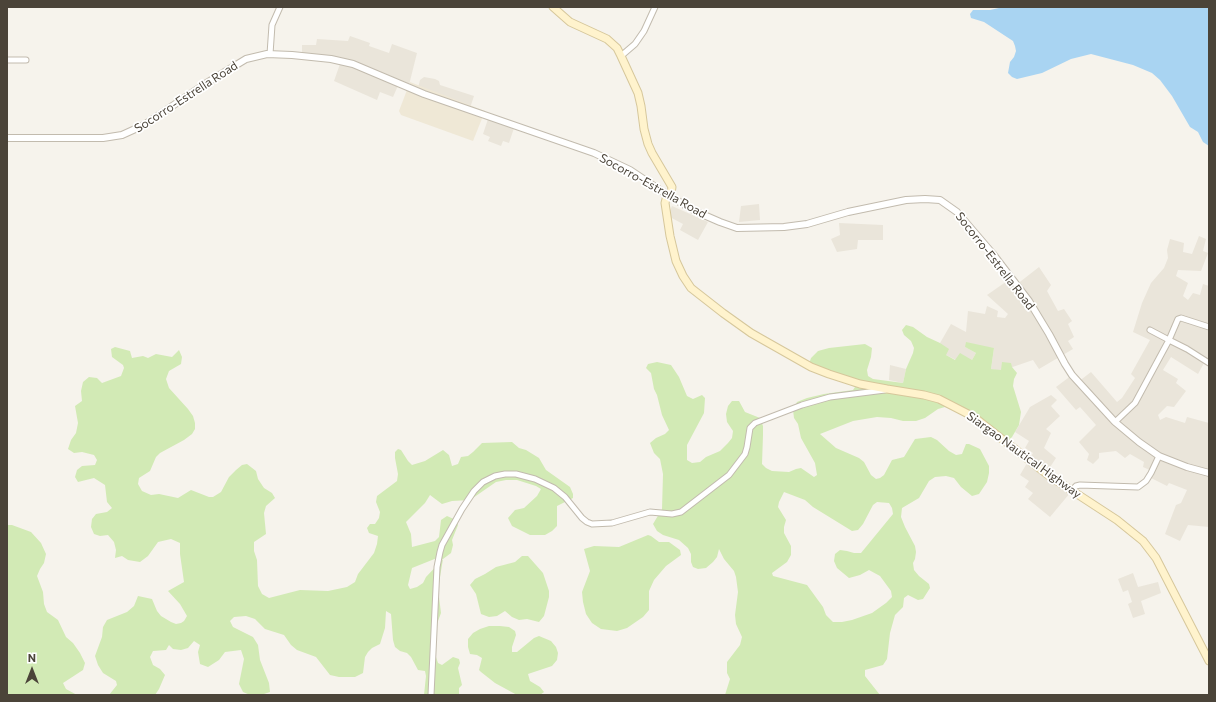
<!DOCTYPE html>
<style>
body{margin:0}
#map{position:relative;width:1216px;height:702px;overflow:hidden;background:#f6f3ec;font-family:Commissioner,sans-serif}
canvas{display:block}
.frame{position:absolute;inset:0;border:8px solid #4b4439;pointer-events:none}
.north{position:absolute;left:12px;top:650px;width:40px;height:40px;-webkit-text-stroke:3px #fff;paint-order:stroke;rotate:0deg;font-size:11px;font-weight:700;line-height:16px;text-align:center;color:#4b4439}
.north::after{content:'';display:block;margin:auto;width:14px;height:18px;background:#4b4439;clip-path:polygon(50% 0,100% 100%,50% 72%,0 100%)}
</style>
<div id="map">
<canvas width="1216" height="702"></canvas>
<div class="frame"></div>
<div class="north">N</div>
</div>
<script>
const ctx = document.querySelector('canvas').getContext('2d');
ctx.lineJoin = 'round';
function paint(path, color) {
  ctx.fillStyle = color;
  ctx.fill(path, 'evenodd');
}
function toPath(rows) {
  const path = new Path2D();
  for (const r of rows) {
    path.moveTo(r[0], r[1]);
    for (let i = 2; i < r.length; i += 2) path.lineTo(r[i], r[i + 1]);
  }
  return path;
}
function trace(path, color, width, dash) {
  ctx.strokeStyle = color;
  ctx.lineWidth = width;
  ctx.lineCap = dash ? 'butt' : 'round';
  ctx.setLineDash(dash || []);
  ctx.stroke(path);
}
function drawText(font, color, halo, rows, align = 'center') {
  ctx.font = font + ' Commissioner,sans-serif';
  ctx.lineWidth = 3.5;
  ctx.setLineDash([]);
  ctx.textBaseline = 'middle';
  ctx.strokeStyle = halo;
  ctx.fillStyle = color;
  for (const [text, x, y, turn = 0] of rows) {
    ctx.save();
    ctx.translate(x, y);
    ctx.rotate((+turn || 0) * Math.PI / 180);
    ctx.textAlign = isNaN(turn) ? turn : align;
    if (halo) ctx.strokeText(text, 0, 0);
    ctx.fillText(text, 0, 0);
    ctx.restore();
  }
}
const residential = toPath([
 [350,36,370,43,369,46,389,53,392,44,417,53,409,85,400,81,393,97,380,92,377,100,334,81,341,61,302,57,302,45,316,45,317,39,348,41],
 [424,77,435,79,439,81,440,85,474,96,470,108,418,88,420,80],
 [488,119,514,128,509,143,503,141,501,146,488,141,490,137,483,134],
 [759,204,760,220,739,222,741,206],
 [672,206,708,222,698,240,680,230,683,224,668,216],
 [839,223,883,225,883,240,858,240,857,249,837,252,831,239,840,235],
 [1199,236,1206,239,1203,251,1208,253,1201,271,1178,270,1176,276,1188,283,1183,296,1188,300,1193,293,1200,295,1203,284,1209,286,1209,365,1204,363,1198,374,1171,357,1163,370,1178,379,1176,383,1186,391,1174,407,1167,406,1158,415,1160,420,1166,417,1185,423,1187,417,1209,423,1209,527,1188,525,1180,541,1165,534,1176,505,1181,503,1187,490,1169,483,1167,486,1149,477,1152,471,1143,467,1144,462,1130,454,1125,458,1116,451,1099,453,1099,458,1093,464,1087,460,1089,454,1079,442,1096,425,1080,407,1076,410,1056,387,1072,375,1078,382,1091,372,1117,402,1122,398,1135,378,1131,374,1150,340,1133,332,1142,303,1151,283,1164,268,1168,258,1167,250,1170,239,1184,243,1183,252,1192,254],
 [1039,267,1051,285,1047,291,1058,311,1064,309,1072,321,1068,324,1074,337,1068,341,1073,349,1039,369,1033,360,1001,371,991,369,994,348,965,347,976,353,972,360,956,360,946,355,940,343,951,324,966,332,968,311,985,314,987,306,998,311,997,317,1005,318,1008,314,987,295,1010,279,1016,285],
 [890,365,906,369,903,383,889,380],
 [1051,395,1057,400,1051,406,1060,416,1046,429,1051,433,1044,448,1056,458,1045,475,1070,493,1050,517,1028,499,1033,493,1025,487,1029,481,1020,475,1033,453,1025,448,1029,441,1015,432,1030,407],
 [1133,573,1138,587,1158,582,1161,593,1141,601,1145,614,1133,618,1128,604,1132,602,1128,590,1123,592,1118,579]
]);
const education = toPath([
 [410,82,485,111,473,141,401,115,399,111]
]);
const green = toPath([
 [906,325,913,327,927,337,940,343,949,349,946,355,955,360,960,353,972,360,976,353,965,347,966,342,994,348,991,369,1001,370,1002,362,1011,363,1012,367,1017,373,1014,379,1013,386,1021,412,1019,425,1012,437,1006,443,998,442,955,410,945,407,938,409,925,418,916,421,903,421,891,418,877,417,853,421,820,434,836,448,859,458,864,462,871,475,876,479,880,478,884,475,892,460,904,457,915,439,931,437,937,440,949,451,956,455,962,454,966,444,969,444,980,449,989,466,989,473,987,482,979,494,972,496,961,487,954,478,946,476,935,477,929,481,919,498,902,508,901,517,905,527,915,546,916,552,915,559,913,563,914,570,919,576,929,584,930,588,923,599,918,600,908,595,904,598,903,607,895,615,890,633,887,659,883,665,865,670,865,676,880,695,725,695,730,679,727,673,727,662,740,645,742,637,736,624,735,615,738,592,736,577,734,571,724,559,719,549,717,557,713,562,706,568,698,569,693,567,691,562,691,554,688,548,679,540,663,535,657,531,653,524,662,509,663,474,660,459,654,453,650,443,656,438,665,434,669,430,662,415,657,395,654,389,651,373,646,368,648,364,657,362,671,365,679,377,687,396,693,399,702,395,705,398,704,413,687,445,687,460,692,463,700,462,706,457,720,451,728,443,732,438,733,431,727,422,726,414,728,406,732,401,739,401,745,412,760,418,763,426,763,435,762,464,766,468,772,471,789,472,796,469,801,468,814,477,817,475,815,463,801,438,798,424,794,418,793,410,797,402,807,398,824,394,853,390,855,387,808,367,811,358,818,351,829,348,865,344,872,348,871,357,867,370,868,376,873,379,903,383,906,369,913,353,914,348,911,341,904,335,902,330],
 [784,492,805,500,813,507,852,531,858,530,863,524,873,505,877,502,889,503,892,508,893,514,861,553,854,553,847,551,840,550,835,554,834,561,837,568,849,578,860,575,869,570,880,576,891,591,892,597,886,603,872,613,852,620,842,622,833,622,826,615,823,607,807,585,773,576,772,573,787,562,791,555,791,546,784,533,784,527,786,520,778,507,779,502],
 [115,347,130,351,132,358,143,356,148,358,156,354,172,357,179,350,182,357,181,364,169,371,166,379,169,388,188,409,193,416,195,423,195,429,192,434,184,440,160,453,156,457,150,471,139,478,138,484,142,491,151,495,159,494,178,498,191,490,209,497,213,497,221,492,229,477,236,470,242,465,247,464,256,471,258,479,264,488,272,493,275,498,266,506,264,513,266,534,254,542,254,551,257,560,258,586,262,594,269,598,300,590,328,591,347,587,355,582,358,574,374,553,377,544,378,536,369,533,367,528,370,524,375,524,379,518,380,512,376,502,377,496,397,481,398,474,395,458,395,452,398,449,401,450,408,461,412,465,425,461,443,450,449,455,452,466,458,464,461,457,468,456,473,452,482,443,512,442,519,448,526,450,539,458,546,470,570,487,573,494,573,498,557,506,557,526,552,531,545,535,530,535,512,526,508,518,515,510,524,508,537,496,541,489,536,486,517,480,506,480,496,482,470,500,452,501,442,504,430,495,425,503,406,522,411,534,412,547,435,541,439,537,441,520,447,516,456,520,458,525,452,540,453,545,451,553,443,559,438,589,441,613,435,629,436,657,438,663,442,665,453,657,459,659,460,663,458,668,462,685,459,688,459,695,424,695,426,676,425,671,418,670,411,657,407,653,400,651,395,647,393,640,391,614,386,611,385,628,380,644,372,648,368,652,365,657,363,673,355,677,339,677,330,675,316,657,297,650,291,645,284,635,265,629,255,619,246,616,234,617,230,621,233,627,253,637,258,645,260,660,269,683,270,692,261,695,250,695,243,692,239,684,244,659,241,650,225,652,219,660,208,667,200,664,198,652,200,645,194,641,188,648,181,650,173,649,169,645,166,650,153,651,150,657,153,665,160,669,165,675,159,689,155,695,109,695,117,685,116,681,103,673,98,665,95,656,102,637,103,627,107,620,127,612,134,606,138,596,152,599,157,611,161,616,171,622,176,624,181,623,184,621,187,616,180,604,168,591,184,582,180,554,180,543,171,539,158,542,148,556,140,562,128,560,122,556,115,558,116,550,114,542,108,535,100,536,94,534,91,527,92,519,96,514,107,512,112,508,107,502,105,485,94,478,78,482,75,477,77,470,82,466,95,465,97,460,94,455,82,452,74,453,68,449,71,440,76,433,78,423,75,406,82,401,81,391,83,382,89,377,97,378,102,383,121,376,124,368,123,365,112,357,111,349],
 [437,558,443,559,426,577,423,583,417,587,410,589,408,585,412,568],
 [7,525,12,525,31,532,41,543,46,554,44,563,40,569,37,576,43,592,44,604,47,612,58,620,66,637,73,643,80,653,85,663,83,670,63,683,66,689,77,695,7,695],
 [648,535,651,536,659,542,669,542,680,550,681,555,666,566,654,580,649,591,649,610,643,617,627,628,617,631,601,629,592,623,586,614,583,602,582,592,590,571,584,549,594,546,619,547],
 [522,556,528,556,543,573,549,591,549,597,544,616,539,622,527,619,519,620,512,617,505,611,497,616,489,617,481,614,476,594,470,585,475,579,485,574,496,567,515,562],
 [489,626,500,626,509,627,515,631,516,635,512,647,512,652,517,652,534,638,539,636,551,641,556,647,558,653,557,660,552,666,528,674,530,681,540,687,544,692,540,695,517,695,495,683,481,672,479,670,482,658,477,655,470,654,468,647,468,639,473,633,480,629]
]);
const water = toPath([
 [1001,7,1209,7,1209,146,1203,142,1198,132,1190,127,1172,96,1160,80,1152,73,1133,65,1091,54,1071,59,1042,73,1017,79,1012,77,1008,73,1010,62,1014,57,1016,51,1015,46,1013,41,984,22,971,18,970,14,973,10,990,10,999,8]
]);
const minor = toPath([
 [270,54,272,25,280,7],
 [621,56,635,44,644,31,655,7],
 [7,60,26,60],
 [1209,327,1181,318,1178,319,1169,340,1187,349,1209,363],
 [1115,422,1135,403,1169,340,1150,330],
 [1071,491,1076,486,1080,485,1138,487,1146,481,1151,473,1159,456],
 [431,695,437,567,440,552,442,545,462,509,474,491,483,482,495,476,505,474,516,474,535,479,554,488,565,497,582,518,587,522,592,524,612,523,650,512,672,514,681,512,729,475,745,454,747,447,750,428,755,423,802,405,830,397,885,390]
]);
const tertiary = toPath([
 [7,138,103,138,122,135,144,125,205,84,246,59,267,54,292,55,331,59,353,64,424,94,594,153,630,170,669,196,697,212,720,222,737,228,784,227,807,224,848,212,906,200,925,199,940,200,957,212,993,254,1029,301,1049,334,1065,364,1072,375,1115,422,1139,442,1159,456,1187,467,1209,473]
]);
const secondary = toPath([
 [553,7,570,22,607,39,617,48,621,56,638,93,641,106,644,129,648,144,652,153,672,187,671,193,666,199,665,203,670,236,676,261,683,276,691,288,723,313,751,333,811,367,829,374,860,384,887,389,924,395,939,399,974,417,1048,475,1117,520,1143,541,1156,558,1209,661]
]);
const streetNames = [
 ["Socorro-Estrella Road",186,97,-33],
 ["Socorro-Estrella Road",653,186,29],
 ["Socorro-Estrella Road",995,261,52],
 ["Siargao Nautical Highway",1024,455,36]
];
paint(residential, '#eae5da');
paint(education, '#efe8d6');
paint(green, '#d2eab5');
paint(water, '#a9d4f2');
trace(minor, '#c2bbae', 7);
trace(tertiary, '#c2bbae', 8);
trace(secondary, '#d6c79b', 9);
trace(minor, '#fff', 5);
trace(tertiary, '#fff', 6);
trace(secondary, '#fff3cd', 7);
drawText('12px', '#4b4439', '#fff', streetNames);
</script>
